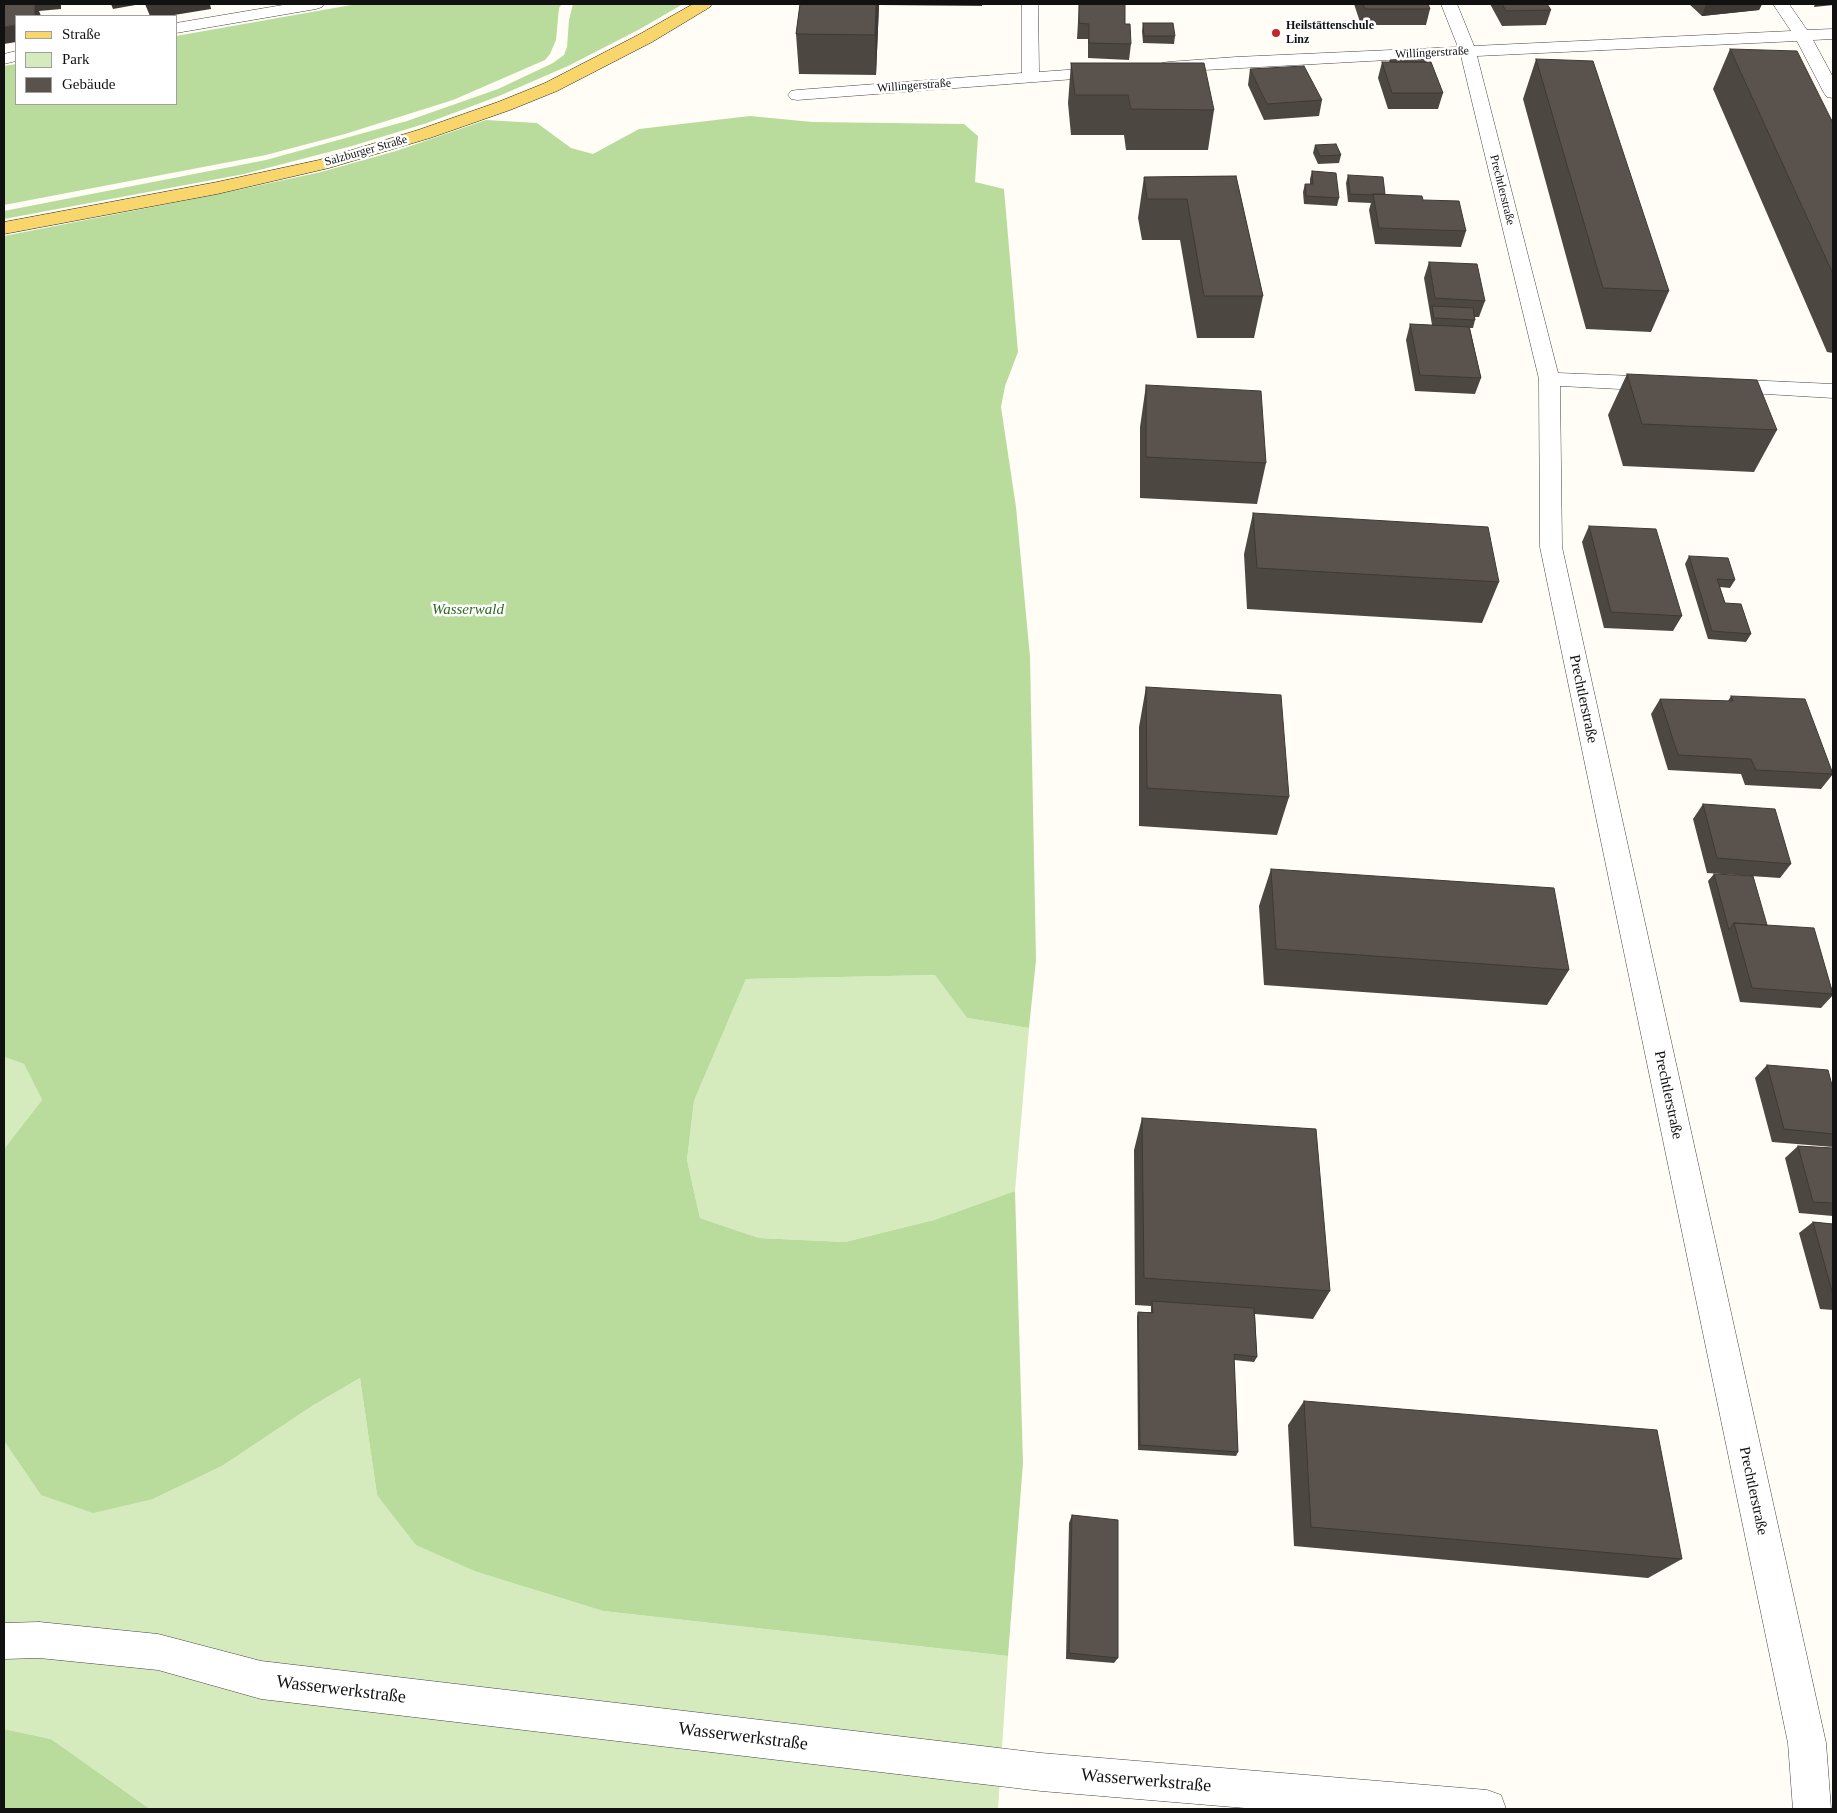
<!DOCTYPE html>
<meta charset="utf-8">
<style>
body{margin:0}
#map{position:relative;width:1837px;height:1813px;overflow:hidden;background:#fffdf5;font-family:Georgia,serif}
canvas{display:block}
.frame{position:absolute;inset:0;border:5px solid #111;pointer-events:none}
.legend{position:absolute;left:15px;top:15px;width:162px;height:90px;box-sizing:border-box;background:#fff;border:1px solid #a0a0a0;margin:0;padding:6px 9px;list-style:none;font-size:15px;color:#111}
.legend li{display:flex;align-items:center;gap:10px;height:25px}
.legend b{width:25px;border:1px solid #a0a0a0}
</style>
<div id="map">
<canvas width="1837" height="1813"></canvas>
<div class="frame"></div>
<ul class="legend">
<li><b style="height:6px;background:#f9d66b"></b>Straße</li>
<li><b style="height:14px;background:#d5ebbd"></b>Park</li>
<li><b style="height:14px;background:#5a524d"></b>Gebäude</li>
</ul>
</div>
<script>
const ctx = document.querySelector('canvas').getContext('2d');
ctx.lineJoin = 'round';
function paint(path, color) {
  ctx.fillStyle = color;
  ctx.fill(path, 'evenodd');
}
function toPath(rows) {
  const path = new Path2D();
  for (const r of rows) {
    path.moveTo(r[0], r[1]);
    for (let i = 2; i < r.length; i += 2) path.lineTo(r[i], r[i + 1]);
  }
  return path;
}
function trace(path, color, width, dash) {
  ctx.strokeStyle = color;
  ctx.lineWidth = width;
  ctx.lineCap = dash ? 'butt' : 'round';
  ctx.setLineDash(dash || []);
  ctx.stroke(path);
}
function drawText(font, color, halo, rows, align = 'center') {
  ctx.font = font + ' Georgia,serif';
  ctx.lineWidth = 5;
  ctx.setLineDash([]);
  ctx.textBaseline = 'middle';
  ctx.strokeStyle = halo;
  ctx.fillStyle = color;
  for (const [text, x, y, turn = 0] of rows) {
    ctx.save();
    ctx.translate(x, y);
    ctx.rotate((+turn || 0) * Math.PI / 180);
    ctx.textAlign = isNaN(turn) ? turn : align;
    if (halo) ctx.strokeText(text, 0, 0);
    ctx.fillText(text, 0, 0);
    ctx.restore();
  }
}
const green = toPath([
 [936,975,967,1018,1029,1028,1015,1191,934,1220,845,1242,759,1238,700,1218,687,1160,694,1101,746,979],
 [4,1057,24,1064,42,1100,4,1149],
 [360,1378,377,1495,477,1572,603,1611,1008,1656,998,1809,150,1809,51,1739,4,1729,4,1441,41,1495,153,1499,222,1466,312,1406]
]);
const forest = toPath([
 [357,4,562,4,559,8,556,40,550,54,545,60,453,100,345,134,266,155,4,205,4,66,16,64,16,104,176,104,176,36],
 [573,4,683,4,640,29,568,66,499,96,427,123,352,146,244,174,4,219,4,211,266,160,407,121,498,89,553,63,564,55,567,47,569,20],
 [750,116,812,122,964,124,978,136,975,182,1004,189,1018,352,1005,386,1001,407,1016,507,1030,657,1036,960,1029,1028,967,1018,935,975,746,979,694,1101,687,1160,700,1218,759,1238,845,1242,934,1220,1015,1191,1023,1463,1008,1656,603,1611,477,1572,416,1545,377,1495,360,1378,312,1406,222,1466,153,1499,93,1513,41,1495,4,1441,4,1149,42,1100,24,1064,4,1057,4,236,219,194,321,172,396,151,486,120,537,123,571,148,593,154,639,129],
 [4,1729,51,1739,150,1809,4,1809]
]);
const minor = toPath([
 [289,4,324,4,322,7,316,9,176,33,176,23,289,4],
 [1022,4,1038,4,1039,72,1108,67,1114,68,1117,72,1114,76,797,100,791,99,788,95,791,91,797,90,1022,73,1022,4],
 [1441,4,1457,4,1474,46,1791,31,1773,4,1789,4,1807,30,1833,29,1833,39,1813,40,1833,77,1833,98,1827,97,1824,93,1797,41,1477,56,1558,373,1660,377,1667,379,1670,384,1667,389,1660,391,1560,386,1562,547,1826,1743,1831,1809,1793,1809,1788,1743,1540,547,1539,379,1461,56,1168,72,1162,71,1160,67,1162,63,1168,62,1236,57,1458,47,1441,4],
 [16,51,16,61,4,64,4,54,16,51],
 [1723,379,1833,384,1833,398,1716,391,1713,386,1716,381,1723,379],
 [39,1622,158,1634,261,1661,1041,1753,1487,1790,1501,1795,1506,1809,1257,1809,1041,1791,261,1699,158,1670,39,1658,4,1659,4,1623,39,1622]
]);
const major = toPath([
 [693,4,712,4,710,7,652,42,557,91,510,110,430,138,329,168,217,194,4,234,4,222,217,182,319,160,418,130,498,102,545,83,640,34,693,4]
]);
const wall = toPath([
 [800,4,982,4,982,6,879,5,876,75,799,74,796,34],
 [1079,4,1131,44,1129,60,1088,58,1088,39,1077,39],
 [1354,4,1428,4,1430,9,1426,25,1361,25],
 [1490,4,1547,4,1551,10,1546,25,1502,26],
 [1689,4,1762,4,1759,10,1702,16],
 [1143,23,1175,36,1174,44,1143,43,1142,31],
 [1730,49,1833,123,1833,353,1827,352,1713,89],
 [1536,59,1669,291,1651,332,1586,329,1523,99],
 [1390,60,1427,62,1443,93,1438,109,1388,109,1378,78,1382,62,1389,62],
 [1071,63,1214,110,1208,150,1126,150,1124,135,1071,135,1068,103],
 [1250,69,1322,100,1319,116,1264,120,1248,85],
 [1315,145,1341,155,1339,163,1318,164,1313,153],
 [1312,171,1339,198,1337,206,1304,204,1303,192,1305,184,1310,184,1310,179],
 [1348,175,1385,194,1423,200,1466,231,1461,247,1375,244,1369,210,1371,203,1348,202,1346,183],
 [1236,176,1263,296,1254,338,1197,338,1180,240,1142,240,1138,218,1144,177],
 [1429,262,1485,301,1479,317,1475,317,1475,320,1473,328,1470,328,1481,378,1475,394,1415,391,1406,340,1410,324,1432,325,1424,278],
 [1627,374,1777,430,1754,472,1623,466,1608,415],
 [1146,385,1266,463,1257,504,1140,498,1140,427],
 [1253,513,1499,582,1482,623,1247,609,1244,554],
 [1589,526,1682,616,1673,631,1604,628,1582,542],
 [1689,556,1735,580,1730,588,1720,587,1725,603,1751,634,1746,642,1708,639,1685,564],
 [1146,687,1289,797,1277,835,1139,826,1139,727],
 [1731,696,1833,774,1821,789,1745,785,1741,774,1668,770,1651,714,1660,699,1728,701],
 [1703,804,1791,864,1780,878,1707,873,1693,819],
 [1271,869,1569,970,1547,1005,1264,985,1259,906],
 [1714,874,1767,925,1833,992,1833,995,1821,1008,1740,1002,1708,881],
 [1767,1065,1833,1089,1833,1147,1772,1142,1755,1078],
 [1142,1118,1330,1291,1313,1319,1255,1314,1257,1357,1254,1362,1234,1360,1238,1452,1236,1456,1138,1450,1137,1317,1138,1312,1151,1312,1151,1306,1135,1305,1134,1150],
 [1798,1146,1833,1148,1833,1216,1799,1213,1785,1158],
 [1813,1222,1833,1224,1833,1310,1820,1309,1799,1233],
 [1304,1401,1682,1559,1648,1578,1294,1546,1288,1425],
 [1072,1515,1118,1658,1114,1663,1066,1659,1069,1523]
]);
const shadedWall = toPath([
 [35,4,61,4,61,9,39,11,41,16,35,16],
 [111,4,141,4,113,9],
 [145,4,210,4,211,9,168,16,150,16],
 [876,4,879,4,879,5,876,75,875,35],
 [1706,4,1762,4,1759,10,1702,16],
 [1815,4,1833,4,1833,5,1814,7],
 [16,25,16,42,4,44,4,27]
]);
const building = toPath([
 [4,4,35,4,35,16,16,16,16,25,4,27,4,4],
 [800,4,876,4,875,35,796,34,800,4],
 [1079,4,1125,4,1125,24,1130,24,1131,44,1089,43,1089,24,1079,23,1079,4],
 [1363,4,1428,4,1430,9,1365,9,1363,4],
 [1502,4,1547,4,1551,10,1506,11,1502,4],
 [1143,23,1173,23,1175,36,1144,36,1143,23],
 [1730,49,1797,51,1833,123,1833,274,1730,49],
 [1425,58,1427,62,1391,62,1390,60,1425,58],
 [1536,59,1593,61,1669,291,1603,288,1536,59],
 [1382,62,1431,62,1443,93,1392,93,1382,62],
 [1071,63,1204,63,1214,110,1131,109,1128,95,1075,95,1071,63],
 [1304,66,1322,100,1267,104,1250,69,1304,66],
 [1336,144,1341,155,1320,156,1315,145,1336,144],
 [1312,171,1336,173,1339,198,1306,196,1305,184,1313,184,1312,171],
 [1348,175,1383,177,1385,194,1373,194,1374,195,1350,194,1348,175],
 [1236,176,1263,296,1204,296,1187,199,1147,199,1144,177,1236,176],
 [1373,194,1422,196,1423,200,1459,201,1466,231,1379,228,1373,194],
 [1429,262,1477,264,1485,301,1435,298,1429,262],
 [1432,306,1473,308,1475,320,1434,318,1432,306],
 [1410,324,1469,327,1481,378,1420,375,1410,324],
 [1627,374,1757,380,1777,430,1642,424,1627,374],
 [1146,385,1261,391,1266,463,1146,457,1146,385],
 [1253,513,1488,527,1499,582,1257,568,1253,513],
 [1589,526,1656,529,1682,616,1611,612,1589,526],
 [1689,556,1728,558,1735,580,1717,579,1725,603,1741,604,1751,634,1712,631,1689,556],
 [1146,687,1281,695,1289,797,1147,788,1146,687],
 [1731,696,1805,699,1833,774,1756,770,1751,759,1678,755,1660,699,1733,701,1731,696],
 [1703,804,1775,809,1791,864,1717,858,1703,804],
 [1271,869,1554,888,1569,970,1276,949,1271,869],
 [1714,874,1753,876,1767,925,1734,923,1729,930,1714,874],
 [1734,923,1814,928,1833,994,1752,988,1734,923],
 [1767,1065,1828,1070,1833,1089,1833,1134,1784,1129,1767,1065],
 [1142,1118,1316,1129,1330,1291,1144,1278,1142,1118],
 [1798,1146,1833,1148,1833,1203,1813,1202,1798,1146],
 [1813,1222,1833,1224,1833,1295,1813,1222],
 [1152,1301,1254,1308,1257,1357,1234,1354,1238,1452,1140,1445,1138,1312,1153,1313,1152,1301],
 [1304,1401,1657,1430,1682,1559,1311,1527,1304,1401],
 [1072,1515,1118,1520,1118,1658,1069,1653,1072,1515]
]);
const markers = [
 [1276,33,5,"#c4262e"]
];
const farPoinames = [
 ["Heilstättenschule",1286,26],
 ["Linz",1286,40]
];
const farStreetnames = [
 ["Willingerstraße",1432,53,-3],
 ["Willingerstraße",914,86,-4],
 ["Salzburger Straße",366,151,-16],
 ["Prechtlerstraße",1502,190,76]
];
const parkNames = [
 ["Wasserwald",468,610]
];
const streetNames = [
 ["Prechtlerstraße",1583,699,78],
 ["Prechtlerstraße",1668,1095,78],
 ["Prechtlerstraße",1753,1491,78]
];
const nearStreetnames = [
 ["Wasserwerkstraße",341,1690,7],
 ["Wasserwerkstraße",743,1737,7],
 ["Wasserwerkstraße",1146,1781,5]
];
paint(green, '#d5ebbd');
paint(forest, '#b9dc9c');
trace(minor, '#444', 1);
trace(major, '#222', 1);
paint(minor, '#fff');
paint(major, '#f9d66b');
paint(wall, '#4d4742');
paint(shadedWall, '#3f3936');
paint(building, '#5a524d');
trace(building, '#3f3936', 1);
for (const [x, y, r, color] of markers) {
  const dot = new Path2D();
  dot.arc(x, y, r, 0, 2 * Math.PI);
  ctx.fillStyle = color;
  ctx.fill(dot);
  trace(dot, '#fff', 2);
}
drawText('bold 12px', '#111', '#fff', farPoinames, 'left');
drawText('12px', '#111', '#fff', farStreetnames);
drawText('italic 15px', '#2f6b1f', '#fff', parkNames);
drawText('15px', '#111', '#fff', streetNames);
drawText('18px', '#111', '#fff', nearStreetnames);
</script>
